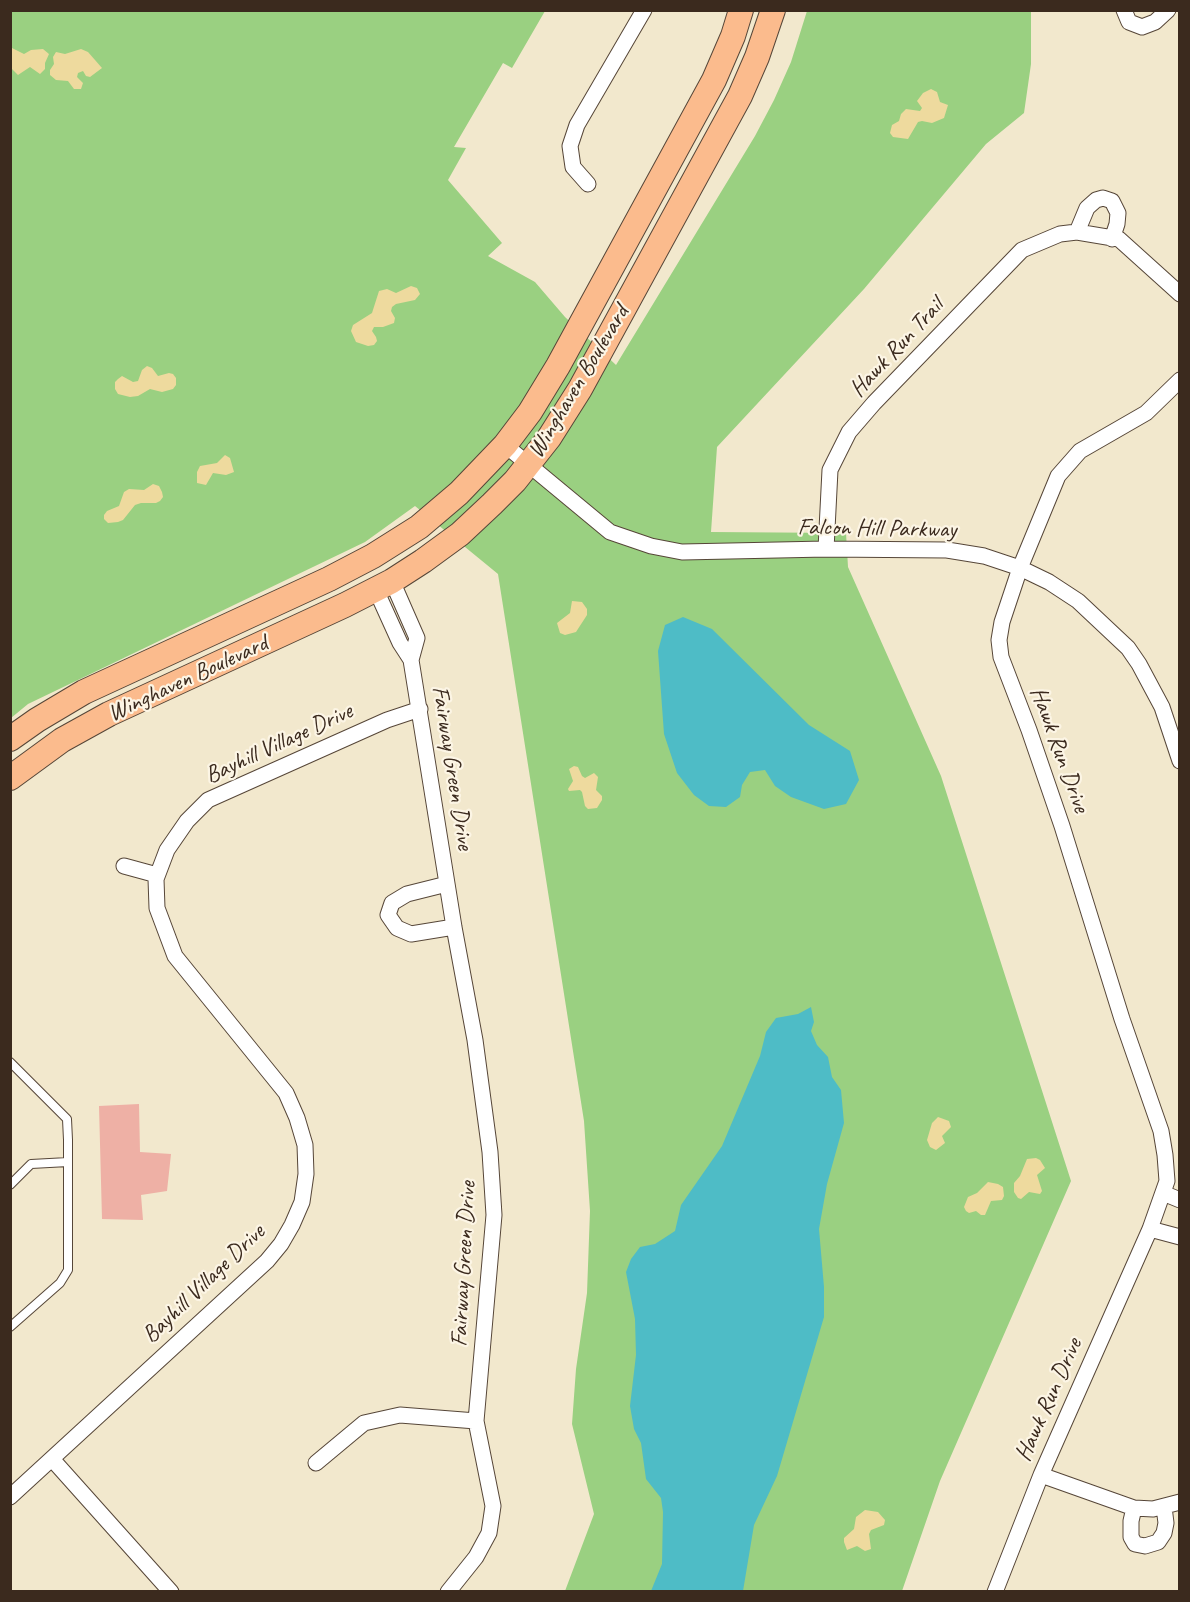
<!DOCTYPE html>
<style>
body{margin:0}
#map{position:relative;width:1190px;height:1602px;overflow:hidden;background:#f2e8cd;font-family:Caveat,sans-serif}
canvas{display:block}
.frame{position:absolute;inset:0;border:12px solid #3b2a1e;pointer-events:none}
</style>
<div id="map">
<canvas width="1190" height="1602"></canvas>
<div class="frame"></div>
</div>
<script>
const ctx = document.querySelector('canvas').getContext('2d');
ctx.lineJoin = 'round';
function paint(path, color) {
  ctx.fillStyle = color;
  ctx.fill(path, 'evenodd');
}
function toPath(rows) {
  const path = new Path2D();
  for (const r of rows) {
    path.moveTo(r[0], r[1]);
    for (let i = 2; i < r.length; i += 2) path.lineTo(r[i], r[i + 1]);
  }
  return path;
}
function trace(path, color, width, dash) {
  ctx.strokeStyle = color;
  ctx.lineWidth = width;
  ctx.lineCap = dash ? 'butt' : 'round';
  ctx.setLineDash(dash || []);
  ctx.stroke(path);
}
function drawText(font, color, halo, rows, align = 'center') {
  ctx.font = font + ' Caveat,sans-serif';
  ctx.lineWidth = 4.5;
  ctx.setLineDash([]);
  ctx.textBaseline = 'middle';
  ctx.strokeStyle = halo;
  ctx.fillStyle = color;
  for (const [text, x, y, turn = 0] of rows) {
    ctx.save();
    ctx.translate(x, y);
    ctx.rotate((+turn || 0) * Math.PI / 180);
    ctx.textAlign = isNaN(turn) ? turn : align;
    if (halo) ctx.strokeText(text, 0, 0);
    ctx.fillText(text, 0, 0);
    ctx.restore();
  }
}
const green = toPath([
 [11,11,545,11,512,68,503,63,454,147,466,148,448,180,502,243,488,256,535,282,565,317,616,365,755,136,774,100,791,62,807,11,1031,11,1031,64,1024,113,986,144,864,289,717,447,711,532,846,533,848,567,941,776,1071,1181,940,1481,902,1591,565,1591,594,1514,572,1424,576,1369,587,1293,590,1211,584,1121,498,574,415,506,365,542,28,704,11,718]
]);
const sand = toPath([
 [10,47,24,54,31,50,43,49,49,54,45,63,45,69,40,74,30,67,18,75,11,68],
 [81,49,88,52,102,68,90,77,86,76,83,71,78,73,77,77,83,83,81,89,74,89,68,81,56,80,50,75,50,70,54,64,53,57,56,52,65,54],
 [931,89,937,92,940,102,948,105,944,118,932,123,922,121,918,122,908,139,893,137,890,133,892,125,899,121,901,114,906,109,920,111,922,108,917,101,923,93],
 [411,286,417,288,420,294,415,300,396,304,392,307,391,311,395,318,394,323,383,327,374,327,372,331,376,337,377,341,374,345,368,346,356,342,351,331,353,325,372,313,379,291,387,289,396,293],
 [147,366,152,368,158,376,169,373,173,374,176,378,176,385,173,389,162,392,150,389,138,396,130,397,118,394,115,389,115,382,118,379,122,376,133,382,138,381,142,370],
 [225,455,230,458,234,472,226,475,213,473,206,485,197,483,197,472,200,466,217,463],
 [153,484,159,486,162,492,163,497,160,501,156,503,141,503,135,505,123,520,118,522,108,523,104,519,104,515,107,511,119,506,124,492,129,489,144,490],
 [572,601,582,602,587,609,587,615,576,632,565,635,560,633,557,623,570,613],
 [574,766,578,767,582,776,585,778,594,773,598,777,596,790,602,796,602,800,597,808,588,809,585,806,582,792,580,790,569,791,568,789,573,781,569,769],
 [938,1117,949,1121,951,1127,942,1136,945,1143,936,1150,930,1147,927,1140,932,1123],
 [1036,1158,1040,1160,1045,1168,1037,1175,1042,1191,1040,1194,1029,1192,1021,1199,1018,1198,1014,1192,1014,1183,1020,1176,1027,1159],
 [988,1182,998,1184,1003,1187,1004,1196,1002,1200,991,1201,985,1215,981,1215,976,1211,969,1213,966,1211,964,1207,968,1197,977,1193],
 [865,1510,878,1512,885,1520,884,1525,871,1530,869,1534,871,1549,865,1551,857,1546,847,1550,844,1542,844,1538,854,1529,856,1517]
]);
const water = toPath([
 [683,617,712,629,809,725,850,751,859,780,846,804,824,809,791,797,775,786,765,770,750,772,742,785,740,797,726,807,709,806,694,795,677,773,664,734,658,651,665,625],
 [811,1007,814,1022,811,1031,817,1045,828,1057,832,1077,841,1090,844,1123,827,1184,819,1229,824,1287,824,1317,777,1476,754,1525,743,1591,651,1591,662,1564,663,1512,661,1498,646,1479,641,1443,634,1429,630,1406,636,1355,635,1319,626,1272,631,1259,640,1247,655,1244,675,1231,681,1205,722,1146,760,1056,766,1032,776,1018,798,1014]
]);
const building = toPath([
 [139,1104,140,1152,171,1154,167,1191,141,1195,143,1220,102,1219,99,1106]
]);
const lane = toPath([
 [10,1062,67,1119,68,1140,68,1270,60,1283,10,1327],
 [10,1185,31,1164,68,1162]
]);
const street = toPath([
 [1124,10,1129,22,1142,27,1155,22,1168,10],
 [588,184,573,167,570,146,577,125,644,10],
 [1077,232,1087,208,1096,200,1103,198,1112,201,1118,213,1117,224,1112,239],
 [505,445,610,532,651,546,682,552,826,549,947,550,984,556,1020,568,1049,582,1078,601,1128,648,1139,664,1162,707,1180,761],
 [826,549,830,470,849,432,874,403,1022,250,1060,234,1077,232,1119,239,1180,294],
 [392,581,417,638,411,660],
 [376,590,400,643,411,660,454,927,475,1040,490,1152,494,1215,476,1421,493,1506,489,1533,476,1557,448,1592],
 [124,866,157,875],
 [447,884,407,894,392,903,388,915,397,928,411,934,454,927],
 [1163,1193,1180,1200],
 [1150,1229,1180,1237],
 [52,1459,171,1592],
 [316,1463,364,1423,400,1415,476,1421],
 [1041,1475,1134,1508,1153,1509,1180,1502],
 [10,1497,267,1261,281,1244,292,1225,302,1202,306,1174,305,1145,297,1118,286,1093,175,956,157,908,156,879,167,850,187,821,208,800,387,720,420,709],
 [1134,1508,1131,1521,1131,1537,1135,1544,1145,1546,1158,1542,1164,1533,1166,1523,1164,1507],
 [995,1592,1041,1475,1150,1229,1167,1181,1165,1155,1161,1131,1122,1019,1062,826,1029,730,1001,657,999,640,1002,622,1020,568,1058,476,1080,451,1146,413,1180,380]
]);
const primary = toPath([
 [10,739,37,720,84,692,329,579,373,556,419,527,459,493,505,445,530,412,558,366,714,80,733,36,741,10],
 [10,778,62,740,109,714,345,605,392,581,423,561,460,534,492,504,515,481,549,438,580,389,740,96,757,57,773,10]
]);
const streetNames = [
 ["Hawk Run Trail",897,348,-47],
 ["Winghaven Boulevard",579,382,-59],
 ["Falcon Hill Parkway",877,529,1],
 ["Winghaven Boulevard",188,679,-25],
 ["Bayhill Village Drive",279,744,-25],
 ["Hawk Run Drive",1059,750,70],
 ["Fairway Green Drive",452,768,81],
 ["Fairway Green Drive",464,1264,-87],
 ["Bayhill Village Drive",204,1284,-44],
 ["Hawk Run Drive",1049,1400,-66]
];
paint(green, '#9ad081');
paint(sand, '#eeda9e');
paint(water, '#4ebcc6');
paint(building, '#eeb0a5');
trace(lane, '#564638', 10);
trace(street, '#564638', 17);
trace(primary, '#564638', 26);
trace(lane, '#fff', 8);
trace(street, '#fff', 15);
trace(primary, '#fbbb8d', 24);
drawText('24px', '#3b2a1e', '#fcf5e5', streetNames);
</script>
